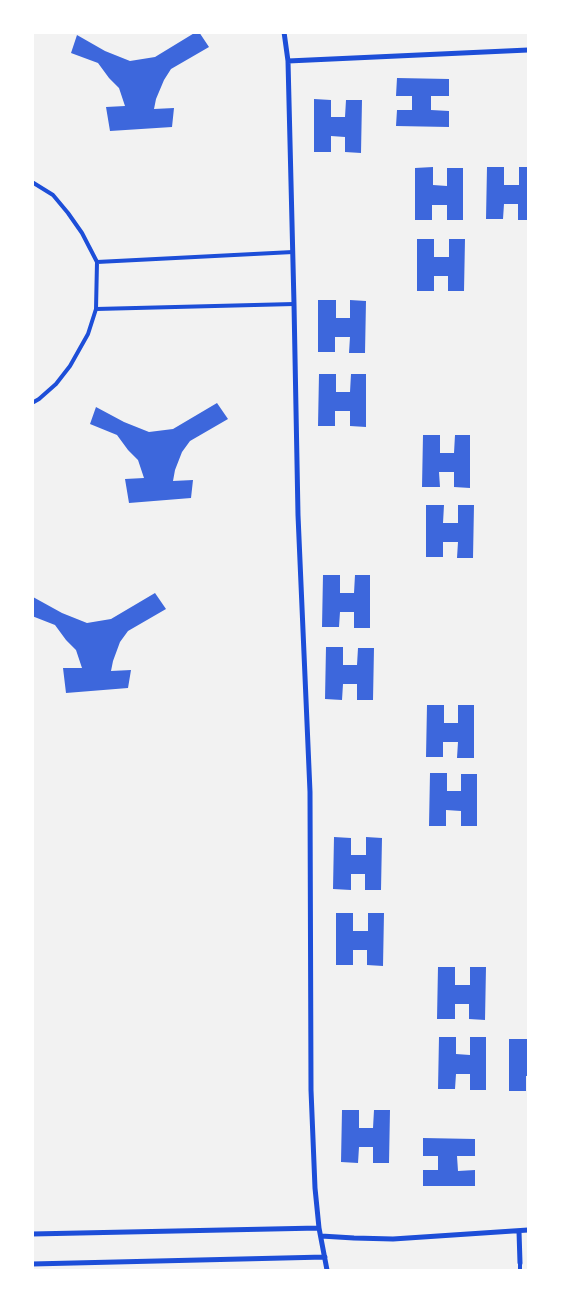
<!DOCTYPE html>
<style>
body{margin:0}
#map{position:relative;width:561px;height:1303px;overflow:hidden;background:#f2f2f2;font-family:"Noto Sans",sans-serif}
canvas{display:block}
.frame{position:absolute;inset:0;border:34px solid #fff;pointer-events:none}
</style>
<div id="map">
<canvas width="561" height="1303"></canvas>
<div class="frame"></div>
</div>
<script>
const ctx = document.querySelector('canvas').getContext('2d');
ctx.lineJoin = 'round';
function paint(path, color) {
  ctx.fillStyle = color;
  ctx.fill(path, 'evenodd');
}
function toPath(rows) {
  const path = new Path2D();
  for (const r of rows) {
    path.moveTo(r[0], r[1]);
    for (let i = 2; i < r.length; i += 2) path.lineTo(r[i], r[i + 1]);
  }
  return path;
}
function trace(path, color, width, dash) {
  ctx.strokeStyle = color;
  ctx.lineWidth = width;
  ctx.lineCap = dash ? 'butt' : 'round';
  ctx.setLineDash(dash || []);
  ctx.stroke(path);
}
const building = toPath([
 [196,32,199,32,209,47,171,69,164,80,156,99,154,109,174,108,172,127,110,131,106,107,125,106,119,88,109,78,98,63,71,53,77,35,105,51,130,61,155,57],
 [397,78,449,79,449,96,431,96,431,110,449,111,449,127,396,126,397,110,412,110,412,96,396,96],
 [314,99,331,100,331,117,345,117,346,100,362,100,361,153,345,152,345,137,331,136,331,152,314,152],
 [433,167,433,185,447,186,447,168,463,168,463,220,447,220,447,205,432,205,432,220,415,220,415,168],
 [487,167,504,167,504,185,519,185,519,167,528,167,528,220,518,220,518,204,504,204,503,219,486,219],
 [417,239,434,239,434,257,449,257,449,239,465,239,464,291,448,291,448,276,434,276,434,291,417,291],
 [318,300,336,300,336,318,350,318,350,300,366,301,365,353,349,353,350,337,335,337,335,352,318,352],
 [319,374,336,374,336,392,350,392,351,374,366,374,366,427,350,426,350,411,335,411,335,426,318,426],
 [217,403,228,419,190,441,182,452,175,470,173,481,193,480,191,498,129,503,125,479,144,478,138,460,128,450,117,435,90,424,96,407,124,422,149,432,173,429],
 [423,435,440,435,440,453,454,453,455,435,470,435,470,488,454,487,454,472,439,472,440,487,422,487],
 [426,505,444,505,443,523,458,523,458,505,474,505,473,558,457,558,458,542,443,542,443,557,426,557],
 [323,575,340,575,340,593,354,593,355,575,370,575,370,628,354,628,354,612,340,612,339,627,322,627],
 [155,593,166,609,128,631,120,642,113,661,111,671,131,670,128,688,66,693,63,668,82,668,76,650,66,640,55,625,32,616,33,597,62,613,87,623,111,619],
 [326,647,343,647,343,665,357,665,358,648,374,648,373,700,357,700,357,684,343,684,342,700,325,699],
 [427,705,444,705,444,723,458,723,458,705,474,705,474,758,457,758,458,742,443,742,443,757,426,757],
 [430,773,447,773,447,791,461,791,461,774,477,774,477,826,461,826,461,811,446,810,446,826,429,826],
 [334,837,351,838,351,855,366,855,366,837,382,838,381,890,365,890,365,874,351,874,351,890,333,889],
 [336,913,353,913,353,931,368,931,368,913,384,913,383,966,367,965,367,950,353,950,353,965,336,965],
 [438,967,455,967,455,985,470,985,470,967,486,967,485,1020,469,1019,469,1004,455,1004,455,1019,437,1019],
 [439,1037,456,1037,456,1054,470,1055,470,1037,486,1037,486,1090,470,1090,470,1074,456,1074,455,1089,438,1089],
 [509,1039,527,1039,527,1057,528,1057,528,1076,526,1076,526,1091,509,1091],
 [342,1110,359,1110,359,1128,373,1128,374,1110,390,1110,389,1163,373,1163,373,1147,359,1147,358,1163,341,1162],
 [423,1138,475,1139,475,1156,457,1156,458,1171,475,1170,475,1186,423,1186,423,1170,438,1170,438,1156,423,1156]
]);
const service = toPath([
 [32,182,53,195,68,213,82,233,97,262,96,309,88,334,70,366,56,384,39,399,32,403],
 [97,262,293,252],
 [96,309,294,304],
 [520,1263,520,1270]
]);
const minor = toPath([
 [284,32,288,61,294,304,298,515,310,792,311,1090,315,1188,319,1228,327,1270],
 [288,61,528,50],
 [519,1231,520,1263],
 [32,1234,319,1228],
 [321,1236,354,1238,393,1239,528,1230],
 [32,1264,325,1257]
]);
paint(building, '#3d67dc');
trace(service, '#1d4ed8', 4);
trace(minor, '#1d4ed8', 5);
</script>
